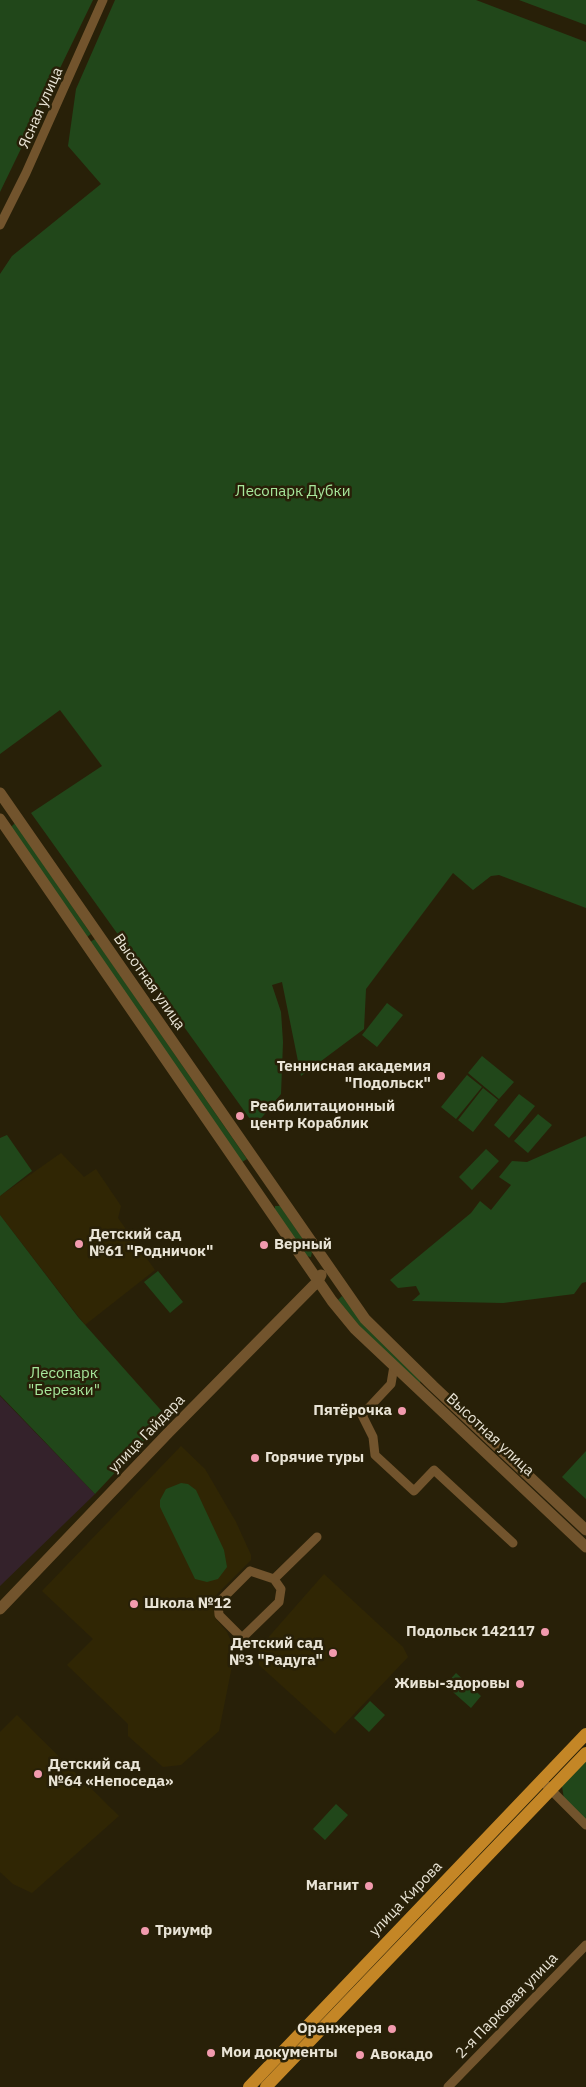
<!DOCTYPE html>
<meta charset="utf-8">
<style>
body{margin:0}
canvas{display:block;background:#282008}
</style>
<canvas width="586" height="2087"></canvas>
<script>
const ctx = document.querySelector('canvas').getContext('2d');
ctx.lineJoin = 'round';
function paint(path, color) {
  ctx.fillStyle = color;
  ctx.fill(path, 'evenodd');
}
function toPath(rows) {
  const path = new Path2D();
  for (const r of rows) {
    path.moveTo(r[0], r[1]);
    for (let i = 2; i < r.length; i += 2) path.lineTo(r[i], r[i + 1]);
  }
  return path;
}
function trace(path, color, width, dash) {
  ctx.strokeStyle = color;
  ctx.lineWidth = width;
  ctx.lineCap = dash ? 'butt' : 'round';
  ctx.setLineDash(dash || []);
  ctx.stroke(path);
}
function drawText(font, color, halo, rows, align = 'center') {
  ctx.font = font + ' "IBM Plex Sans",sans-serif';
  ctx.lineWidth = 5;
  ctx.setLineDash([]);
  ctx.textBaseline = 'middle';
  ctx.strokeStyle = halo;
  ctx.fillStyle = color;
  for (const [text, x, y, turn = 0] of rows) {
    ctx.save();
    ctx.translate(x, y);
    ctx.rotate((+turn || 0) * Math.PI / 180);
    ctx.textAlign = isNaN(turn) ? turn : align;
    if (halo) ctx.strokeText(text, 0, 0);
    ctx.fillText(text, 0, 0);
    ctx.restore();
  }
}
const industrial = toPath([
 [0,1396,95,1494,0,1586]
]);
const built = toPath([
 [61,1153,84,1177,96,1169,121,1206,118,1218,155,1270,85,1325,0,1215,0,1196],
 [181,1446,205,1469,236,1522,251,1555,251,1560,213,1598,215,1618,227,1632,235,1651,219,1731,181,1765,163,1767,128,1736,128,1724,67,1665,93,1639,42,1591],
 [324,1574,403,1647,408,1657,335,1734,259,1665,259,1648],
 [17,1715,119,1816,32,1893,13,1884,0,1872,0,1732]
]);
const green = toPath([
 [0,0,93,0,0,192],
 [115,0,476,0,586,42,586,908,499,875,491,876,473,890,453,873,366,989,364,1029,301,1076,282,982,272,985,281,1012,283,1042,281,1094,255,1126,31,813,102,766,60,710,0,754,0,274,12,256,101,184,68,146,76,89],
 [519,0,586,0,586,25],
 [15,823,91,934,87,937,11,827],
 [95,939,247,1159,242,1162,90,942],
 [387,1003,403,1015,377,1047,362,1035],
 [482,1056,514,1082,499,1099,468,1073],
 [467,1075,482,1087,456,1119,441,1107],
 [483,1088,498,1100,473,1132,458,1120],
 [519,1094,535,1106,509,1138,494,1125],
 [538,1114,552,1125,528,1153,514,1141],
 [7,1135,32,1171,0,1196,0,1138],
 [586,1136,586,1282,582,1283,574,1294,503,1303,412,1301,420,1294,416,1286,398,1288,390,1280,471,1213,480,1201,491,1210,511,1185,499,1177,512,1161,527,1162],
 [486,1149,499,1161,472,1190,459,1177],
 [275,1206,280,1206,312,1252,311,1257,306,1256,275,1210],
 [0,1215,78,1317,167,1417,95,1494,0,1395],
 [158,1271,183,1302,170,1313,144,1282],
 [342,1296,365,1325,421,1380,420,1383,418,1384,361,1328,338,1300],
 [586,1451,586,1499,562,1477],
 [181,1483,188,1484,196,1490,224,1550,227,1567,218,1579,207,1582,195,1579,160,1507,160,1500,166,1489],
 [456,1673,481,1696,471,1708,445,1685],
 [370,1701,385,1715,369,1732,354,1718],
 [586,1761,586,1821,564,1799,562,1786],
 [336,1804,348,1815,325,1840,313,1829]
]);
const minor = toPath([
 [0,225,26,173,103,0],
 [394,1366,391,1384,362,1415,373,1437,375,1455,414,1491,434,1470,513,1543],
 [250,1571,274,1579,281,1589,279,1602,242,1638,219,1615,218,1603,250,1571],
 [274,1579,317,1537],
 [547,1786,586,1825],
 [448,2087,586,1945]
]);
const tertiary = toPath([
 [0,793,365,1319,433,1386,586,1530],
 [0,819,332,1301,355,1329,586,1547],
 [0,1609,169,1432,318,1281,321,1275]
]);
const primary = toPath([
 [249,2087,586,1734],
 [266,2087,586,1753]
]);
const markers = [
 [441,1076,5,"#f29aae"],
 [240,1116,5,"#f29aae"],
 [79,1244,5,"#f29aae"],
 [264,1245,5,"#f29aae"],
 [402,1411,5,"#f29aae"],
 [255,1458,5,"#f29aae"],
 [134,1604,5,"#f29aae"],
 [545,1632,5,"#f29aae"],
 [333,1653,5,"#f29aae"],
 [520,1684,5,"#f29aae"],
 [38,1774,5,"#f29aae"],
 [369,1886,5,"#f29aae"],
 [145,1931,5,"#f29aae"],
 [392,2029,5,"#f29aae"],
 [211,2053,5,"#f29aae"],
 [360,2055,5,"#f29aae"]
];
const streetNames = [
 ["Ясная улица",41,108,-66],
 ["Высотная улица",149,982,55],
 ["улица Гайдара",147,1434,-46],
 ["Высотная улица",490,1435,43],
 ["улица Кирова",406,1899,-46],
 ["2-я Парковая улица",507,2006,-46]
];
const parkNames = [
 ["Лесопарк Дубки",293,492],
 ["Лесопарк",64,1374],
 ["\"Березки\"",64,1391]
];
const poiNames = [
 ["Теннисная академия",431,1067,"right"],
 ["\"Подольск\"",431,1084,"right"],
 ["Реабилитационный",250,1107],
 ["центр Кораблик",250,1124],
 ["Детский сад",89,1235],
 ["№61 \"Родничок\"",89,1252],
 ["Верный",274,1245],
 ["Пятёрочка",392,1411,"right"],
 ["Горячие туры",265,1458],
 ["Школа №12",144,1604],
 ["Подольск 142117",535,1632,"right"],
 ["Детский сад",323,1644,"right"],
 ["№3 \"Радуга\"",323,1661,"right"],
 ["Живы-здоровы",510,1684,"right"],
 ["Детский сад",48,1765],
 ["№64 «Непоседа»",48,1782],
 ["Магнит",359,1886,"right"],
 ["Триумф",155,1931],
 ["Оранжерея",382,2029,"right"],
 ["Мои документы",221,2053],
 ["Авокадо",370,2055]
];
paint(industrial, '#34222b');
paint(built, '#302604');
paint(green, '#21471a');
trace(minor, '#72542d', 9);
trace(tertiary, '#72542d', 11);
trace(primary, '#c48626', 12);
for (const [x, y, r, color] of markers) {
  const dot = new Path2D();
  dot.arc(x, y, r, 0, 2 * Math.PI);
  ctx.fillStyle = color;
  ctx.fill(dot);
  trace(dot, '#282008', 2);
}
drawText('15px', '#e9e4d6', '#282008', streetNames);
drawText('15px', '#a7e79b', '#282008', parkNames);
drawText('bold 15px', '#e9e4d6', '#282008', poiNames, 'left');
</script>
